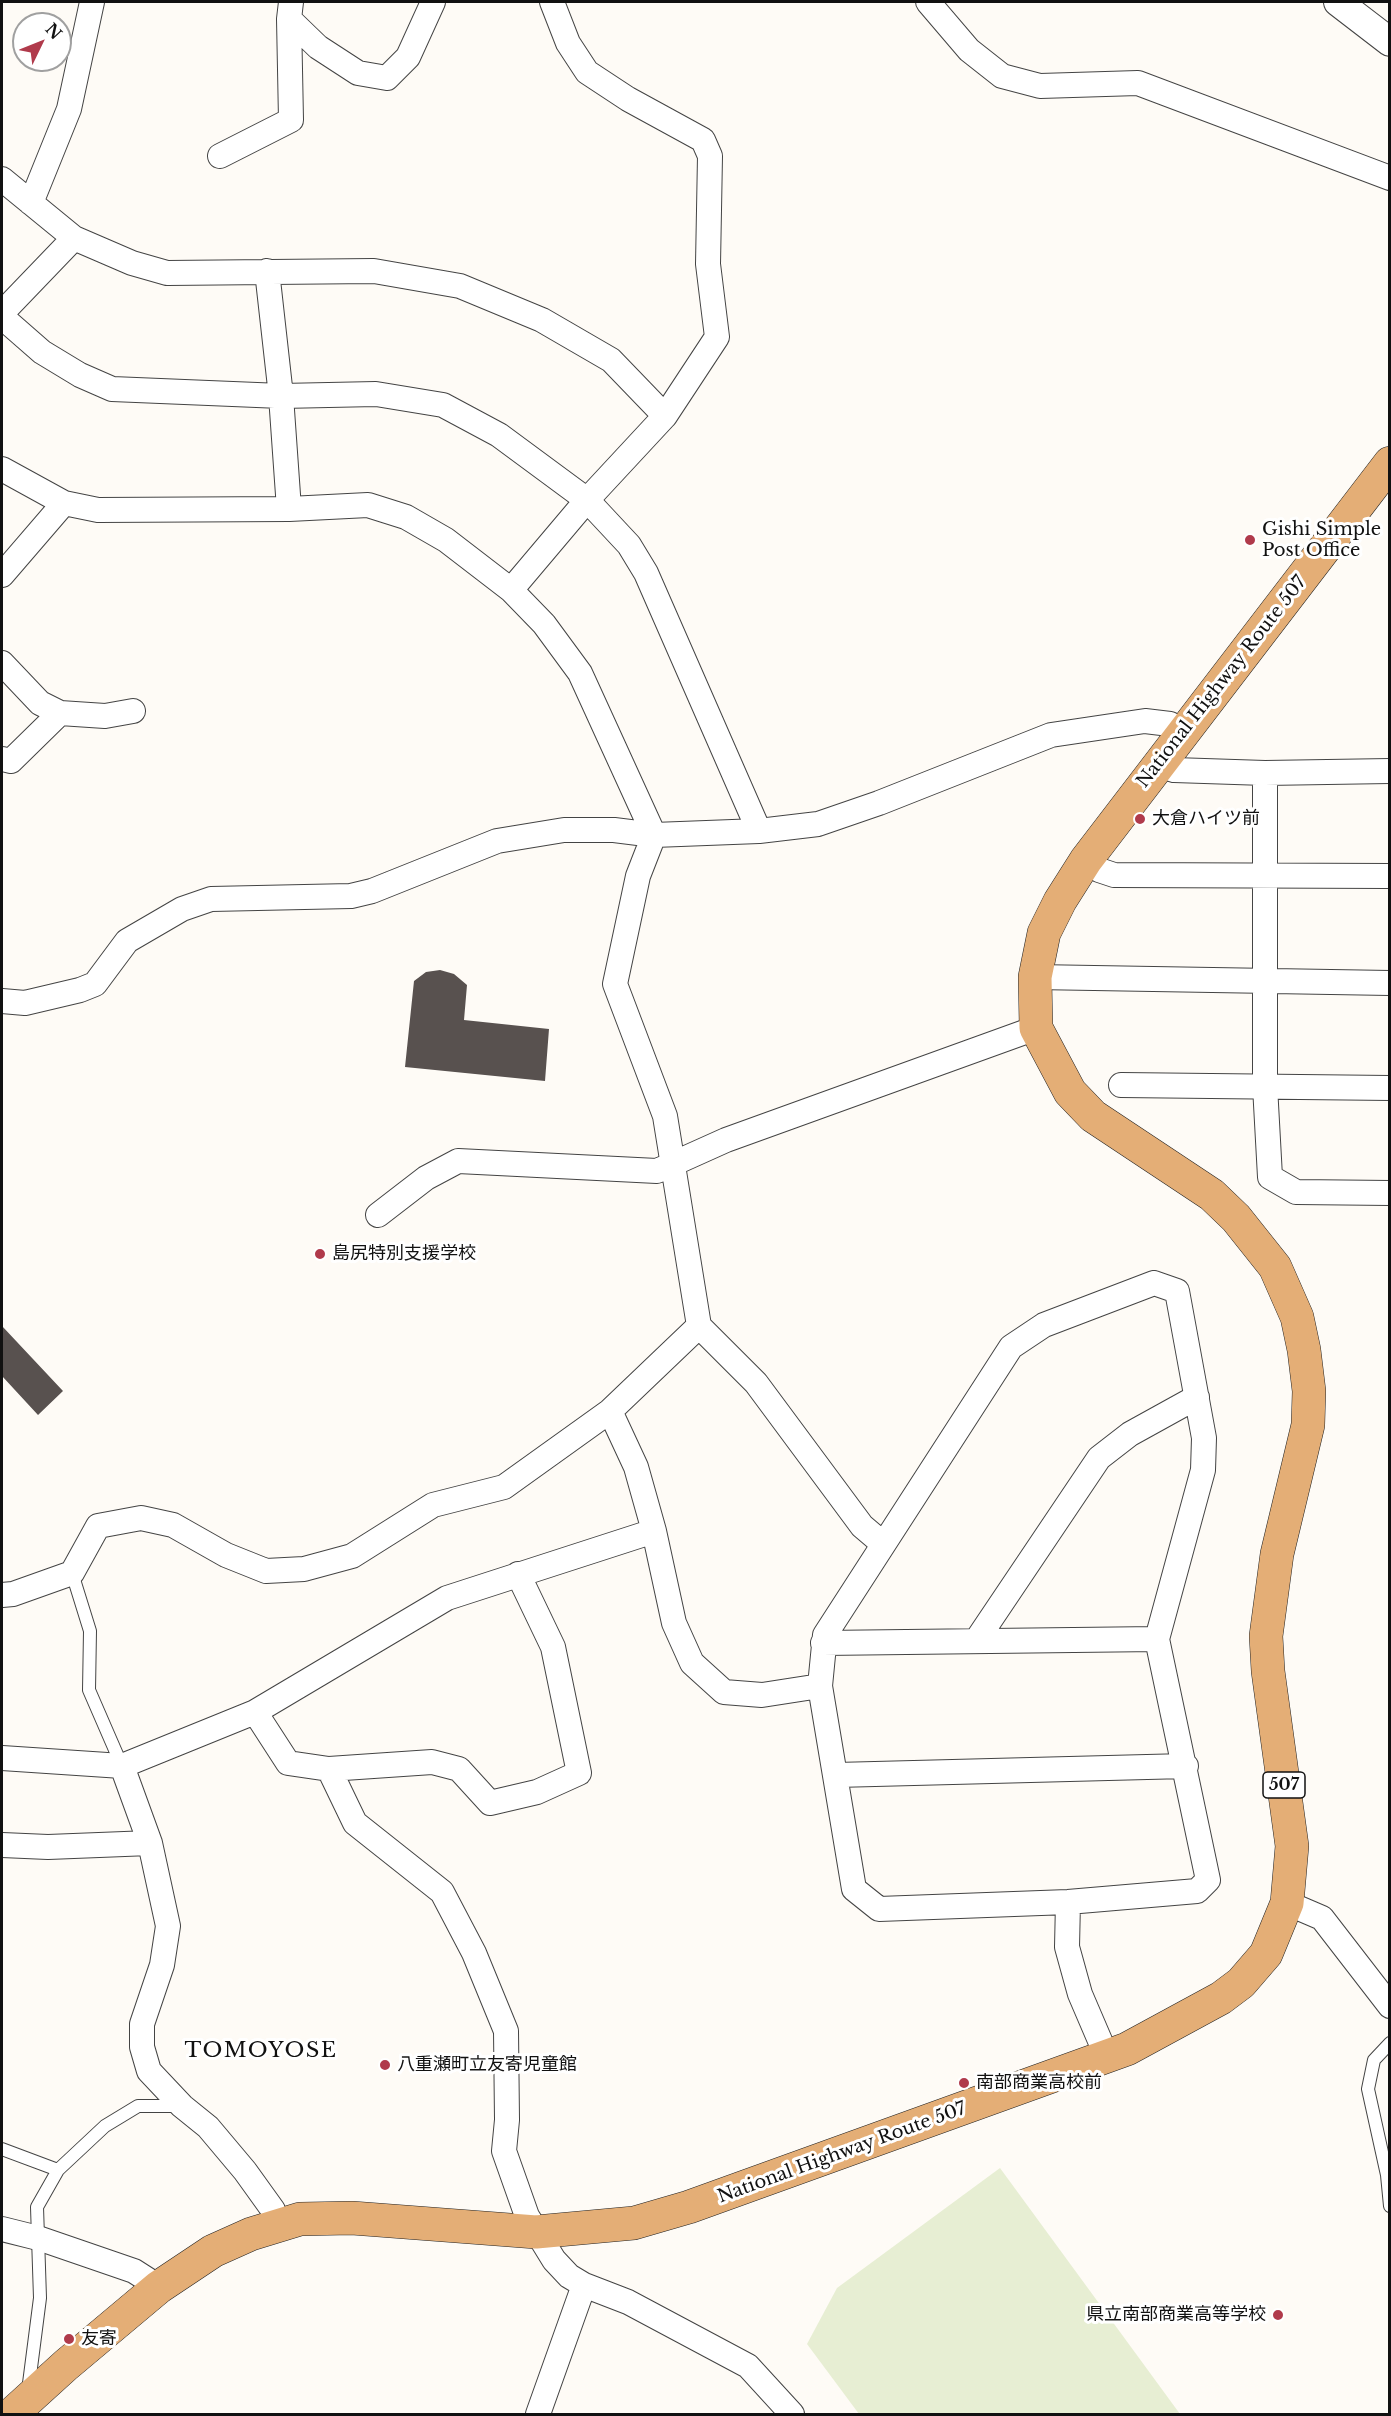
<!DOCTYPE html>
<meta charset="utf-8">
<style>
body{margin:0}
#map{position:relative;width:1391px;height:2416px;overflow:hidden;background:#fefbf6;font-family:"Libre Baskerville",serif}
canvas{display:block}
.frame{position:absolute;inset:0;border:3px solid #111;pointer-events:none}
.north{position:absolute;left:12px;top:12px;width:60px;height:60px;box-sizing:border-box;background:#fff;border:2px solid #a0a0a0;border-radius:50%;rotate:47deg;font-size:16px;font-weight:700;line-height:24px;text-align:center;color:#111}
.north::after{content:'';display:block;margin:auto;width:21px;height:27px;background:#b03a4b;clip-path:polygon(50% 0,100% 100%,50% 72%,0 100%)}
</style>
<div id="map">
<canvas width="1391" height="2416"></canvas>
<div class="frame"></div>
<div class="north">N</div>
</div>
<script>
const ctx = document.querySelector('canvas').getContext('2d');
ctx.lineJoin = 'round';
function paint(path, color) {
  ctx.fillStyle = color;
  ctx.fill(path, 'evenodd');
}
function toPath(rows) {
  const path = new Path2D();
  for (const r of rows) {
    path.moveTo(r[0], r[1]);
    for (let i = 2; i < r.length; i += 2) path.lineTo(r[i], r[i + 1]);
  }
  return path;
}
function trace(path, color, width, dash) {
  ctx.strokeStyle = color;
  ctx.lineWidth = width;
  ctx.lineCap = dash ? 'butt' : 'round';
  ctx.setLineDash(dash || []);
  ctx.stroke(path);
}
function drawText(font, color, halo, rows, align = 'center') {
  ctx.font = font + ' "Libre Baskerville","Noto Sans JP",serif';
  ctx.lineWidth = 6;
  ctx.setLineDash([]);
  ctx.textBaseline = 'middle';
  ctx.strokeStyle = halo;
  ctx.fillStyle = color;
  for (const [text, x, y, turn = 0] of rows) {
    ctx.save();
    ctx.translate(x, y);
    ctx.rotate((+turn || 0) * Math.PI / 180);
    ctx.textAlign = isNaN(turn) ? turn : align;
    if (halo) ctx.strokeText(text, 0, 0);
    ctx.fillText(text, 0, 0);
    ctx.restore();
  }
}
const pitch = toPath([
 [1000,2168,1180,2414,859,2414,807,2344,837,2288]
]);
const building = toPath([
 [440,970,454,974,467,985,464,1020,549,1029,545,1081,405,1067,414,981,426,972],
 [2,1326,63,1391,38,1415,2,1376]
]);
const service = toPath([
 [72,1573,90,1631,89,1690,122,1766],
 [1390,2043,1374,2060,1368,2089,1387,2175,1390,2206],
 [2,2149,58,2170],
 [28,2391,40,2298,37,2207,58,2170,105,2126,138,2106,181,2106]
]);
const minor = toPath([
 [291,2,289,19,318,47,358,73,387,78,408,57,433,2],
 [552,2,568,43,587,72,628,99,703,140,710,156,708,264,717,337,665,416],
 [928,2,969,50,1002,76,1040,86,1138,83,1390,178],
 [220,156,291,120,289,19],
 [2,179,74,238,132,263,167,273,374,271,460,286,542,320,611,360,665,416,587,500,511,590],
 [31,203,69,109,92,2],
 [267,271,281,396,289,509],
 [2,313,74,238],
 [2,317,42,352,80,375,112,389,281,396,376,394,443,405,499,435,587,500,629,545,646,573,759,831],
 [2,469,64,503,98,510,289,509,368,505,406,517,446,540,511,590,544,624,580,673,654,835,638,876,615,984,665,1116,699,1326,756,1383,862,1526,882,1543],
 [2,575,64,503],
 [2,663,40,703,60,713,105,716,133,711],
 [2,759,11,761,60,713],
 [1158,765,1174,770,1265,773,1390,771],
 [1265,773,1265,1086,1270,1177,1296,1192,1390,1193],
 [1086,860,1099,870,1114,875,1390,876],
 [1035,977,1390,983],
 [2,1001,25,1003,80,990,95,984,127,941,182,909,211,899,351,896,372,891,497,841,564,830,614,830,654,835,759,831,818,824,879,803,1051,735,1145,721,1170,724,1184,731],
 [1121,1085,1390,1088],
 [378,1215,426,1178,458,1161,657,1171,726,1140,1036,1028],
 [1154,1283,1177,1291,1204,1438,1203,1470,1157,1639,1208,1880,1197,1891,1068,1902,879,1909,854,1889,820,1686,825,1635,1011,1347,1044,1325,1154,1283],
 [610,1411,636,1467,654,1531,674,1623,692,1663,724,1692,762,1695,820,1686],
 [2,1595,13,1594,72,1573,98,1526,141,1518,173,1525,226,1555,266,1571,304,1569,352,1556,433,1505,504,1487,610,1411,699,1326],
 [976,1641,1099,1458,1130,1434,1197,1397],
 [823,1643,1157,1639],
 [255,1712,288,1763,329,1769,432,1762,459,1769,490,1803,537,1792,579,1773,553,1647,518,1574],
 [2,1758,122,1766,255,1712,447,1598,654,1531],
 [122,1766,150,1843,168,1926,162,1965,142,2024,142,2047,149,2071,182,2106,208,2127,245,2171,273,2210,276,2226],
 [329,1769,355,1823,442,1892,474,1953,506,2031,507,2120,504,2151,527,2216,554,2260,569,2276,584,2285,628,2302,748,2366,792,2414],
 [836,1775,1186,1766],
 [2,1845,48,1847,150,1843],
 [1068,1902,1067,1947,1080,1994,1107,2057],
 [1287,1903,1322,1918,1390,2006],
 [2,2229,38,2238,134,2271,159,2287],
 [538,2414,584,2285]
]);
const tertiary = toPath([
 [1338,2,1390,42]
]);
const trunk = toPath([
 [12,2414,66,2365,159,2287,213,2251,251,2234,300,2219,352,2218,536,2232,634,2223,689,2207,1127,2049,1221,1998,1241,1983,1266,1954,1287,1903,1292,1846,1268,1671,1266,1636,1277,1554,1308,1425,1309,1391,1304,1350,1297,1317,1275,1267,1236,1218,1212,1195,1093,1116,1070,1092,1036,1028,1035,977,1044,933,1060,901,1086,860,1390,463]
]);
const markers = [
 [1250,540,6,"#b03a4b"],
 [1140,819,6,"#b03a4b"],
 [320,1254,6,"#b03a4b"],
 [385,2065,6,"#b03a4b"],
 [964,2083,6,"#b03a4b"],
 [1278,2315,6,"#b03a4b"],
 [69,2339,6,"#b03a4b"]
];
const shields = [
 [1284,1785,42]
];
const shieldNames = [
 ["507",1284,1785]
];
const poiNames = [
 ["Gishi Simple",1262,530],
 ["Post Office",1262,551],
 ["大倉ハイツ前",1152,819],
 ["島尻特別支援学校",332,1254],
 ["八重瀬町立友寄児童館",397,2065],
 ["南部商業高校前",976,2083],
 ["県立南部商業高等学校",1266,2315,"right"],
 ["友寄",81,2339]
];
const streetNames = [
 ["National Highway Route 507",1222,682,-52],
 ["National Highway Route 507",842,2153,-20]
];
const quarterNames = [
 ["TOMOYOSE",261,2051]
];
paint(pitch, '#e7eed3');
paint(building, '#58514f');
trace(service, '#444', 14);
trace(minor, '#444', 26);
trace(tertiary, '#444', 30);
trace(trunk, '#222', 34);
trace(service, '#fff', 12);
trace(minor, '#fff', 24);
trace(tertiary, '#fff', 28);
trace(trunk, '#e4ae76', 33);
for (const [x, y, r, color] of markers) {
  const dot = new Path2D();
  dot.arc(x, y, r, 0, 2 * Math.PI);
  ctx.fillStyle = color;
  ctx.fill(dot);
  trace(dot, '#fff', 2);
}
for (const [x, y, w] of shields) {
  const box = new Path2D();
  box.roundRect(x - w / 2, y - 13, w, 26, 4.5);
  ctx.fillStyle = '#fff';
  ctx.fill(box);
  trace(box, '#111', 1.5);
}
drawText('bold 16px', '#111', null, shieldNames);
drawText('18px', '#111', '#fff', poiNames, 'left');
drawText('18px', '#111', '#fff', streetNames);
ctx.letterSpacing = '1.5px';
drawText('21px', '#111', '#fff', quarterNames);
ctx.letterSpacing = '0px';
</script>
